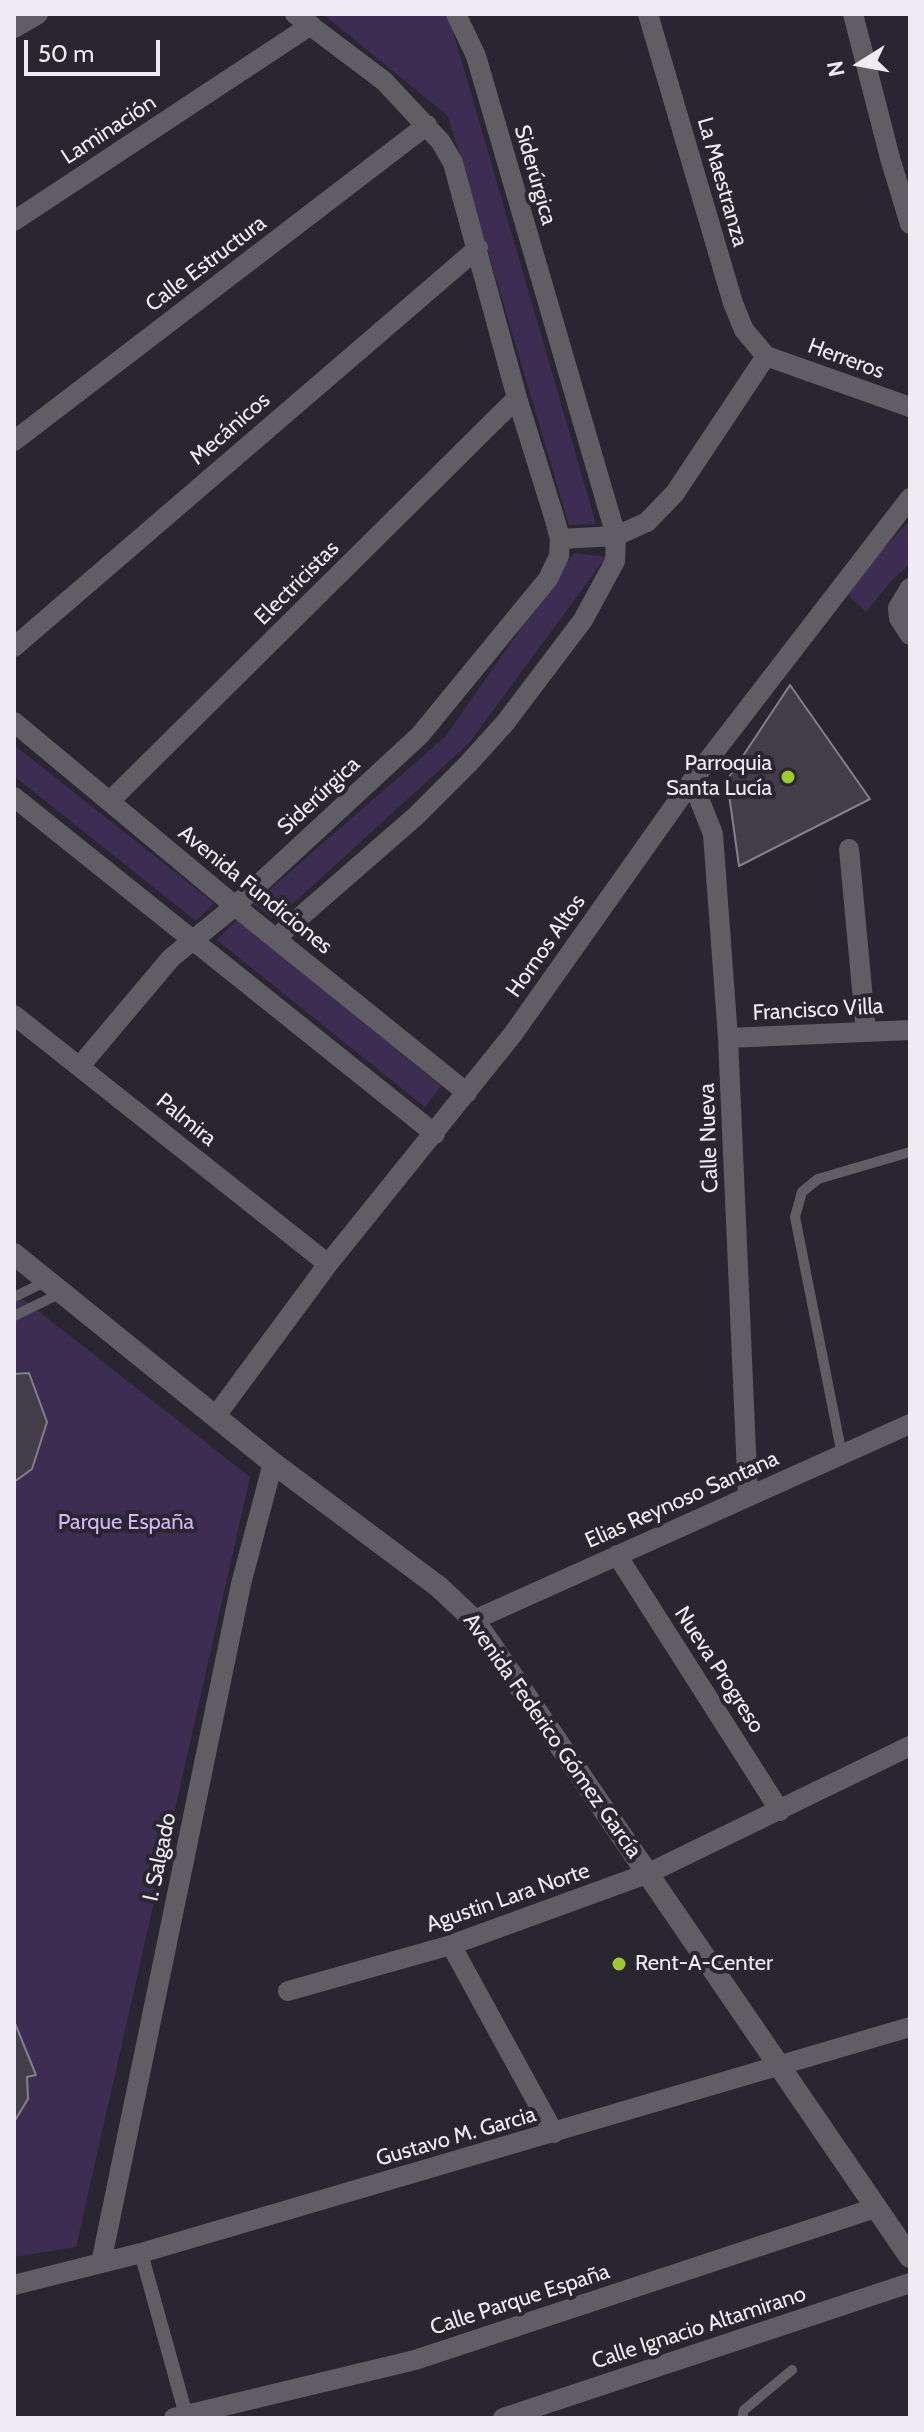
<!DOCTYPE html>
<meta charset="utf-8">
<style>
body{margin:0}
#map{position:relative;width:924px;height:2432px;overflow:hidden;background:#2a2631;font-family:Cabin,sans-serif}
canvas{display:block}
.frame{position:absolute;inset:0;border:16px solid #eeebf3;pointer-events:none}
.north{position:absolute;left:820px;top:24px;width:80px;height:80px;-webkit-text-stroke:6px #2a2631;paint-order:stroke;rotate:259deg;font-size:22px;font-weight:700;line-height:32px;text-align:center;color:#eeebf3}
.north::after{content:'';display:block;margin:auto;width:28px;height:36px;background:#eeebf3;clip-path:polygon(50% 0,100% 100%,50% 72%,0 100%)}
.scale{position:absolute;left:24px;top:40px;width:136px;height:36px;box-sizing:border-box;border:4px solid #eeebf3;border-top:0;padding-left:10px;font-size:24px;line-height:28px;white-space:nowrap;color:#eeebf3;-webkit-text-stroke:6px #2a2631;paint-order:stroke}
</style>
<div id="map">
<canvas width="924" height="2432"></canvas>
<div class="frame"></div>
<div class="north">N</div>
<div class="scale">50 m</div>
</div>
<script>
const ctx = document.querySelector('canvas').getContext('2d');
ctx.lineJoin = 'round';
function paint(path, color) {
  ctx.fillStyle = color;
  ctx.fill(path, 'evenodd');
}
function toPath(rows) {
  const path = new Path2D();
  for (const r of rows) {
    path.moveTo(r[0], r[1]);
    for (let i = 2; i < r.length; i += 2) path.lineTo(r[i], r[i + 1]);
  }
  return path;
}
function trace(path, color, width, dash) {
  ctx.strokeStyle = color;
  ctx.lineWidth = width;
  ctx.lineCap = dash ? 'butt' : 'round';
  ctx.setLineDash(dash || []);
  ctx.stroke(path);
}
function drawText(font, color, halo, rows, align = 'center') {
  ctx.font = font + ' Cabin,sans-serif';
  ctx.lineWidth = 8;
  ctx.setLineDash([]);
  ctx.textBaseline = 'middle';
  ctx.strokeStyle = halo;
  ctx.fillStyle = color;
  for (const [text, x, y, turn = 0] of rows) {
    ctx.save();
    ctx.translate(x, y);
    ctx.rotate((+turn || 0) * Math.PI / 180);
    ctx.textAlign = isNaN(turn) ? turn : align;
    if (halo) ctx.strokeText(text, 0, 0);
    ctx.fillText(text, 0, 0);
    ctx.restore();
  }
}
const green = toPath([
 [323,14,442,14,450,21,596,524,569,525,448,116],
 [910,520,910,564,890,582,866,612,844,591],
 [574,553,606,557,469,743,275,920,253,904,445,737],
 [14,745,214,903,196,921,14,776],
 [238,919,441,1086,425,1107,217,940],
 [14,1292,250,1477,76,2247,14,2257]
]);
const building = toPath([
 [790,685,870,799,739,866,727,780,790,685],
 [29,1373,47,1422,32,1469,14,1482,14,1374,29,1373],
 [14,2021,36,2075,27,2077,28,2099,14,2122,14,2021]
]);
const service = toPath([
 [14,1297,47,1281],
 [14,1316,61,1293],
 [842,1455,795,1217,802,1192,818,1179,910,1152],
 [742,2418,744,2410,792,2370]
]);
const pedestrian = toPath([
 [141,2253,186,2415]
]);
const minor = toPath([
 [648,14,733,303,744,330,766,356,910,407],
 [853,14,890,158,910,224],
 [14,28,38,14],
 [14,221,311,25],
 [14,441,427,125],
 [560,539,616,536,647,522,675,493,766,356],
 [910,588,898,608,899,618,910,635],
 [14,647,478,248],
 [14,722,235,906,467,1093],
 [692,781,713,834,728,1038,748,1497],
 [14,797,435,1134],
 [110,801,517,398],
 [849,849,866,1032],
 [276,938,416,816,468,764,505,723,583,620,615,561,616,536,476,56,456,14],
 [14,1015,328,1264],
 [728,1038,910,1030],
 [80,1066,171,958,235,906,420,735,548,579,559,556,560,539,555,520,517,398,453,163,441,142,384,81,295,14],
 [215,1417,328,1264,513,1034,692,781,910,498],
 [617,1555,780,1811],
 [474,1620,910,1424],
 [451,1945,554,2133],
 [288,1991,451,1945,649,1873,910,1746],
 [101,2263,241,1584,273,1463],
 [14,2285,141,2253,910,2027],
 [174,2418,415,2360,875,2208],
 [503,2418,910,2283]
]);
const tertiary = toPath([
 [14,1254,273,1463,439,1587,474,1620,910,2257]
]);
const markers = [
 [788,777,8,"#9eca2e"],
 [619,1964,8,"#9eca2e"]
];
const streetNames = [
 ["Laminación",109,130,-33],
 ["Siderúrgica",535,175,74],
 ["La Maestranza",722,182,74],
 ["Calle Estructura",206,264,-37],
 ["Herreros",846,359,20],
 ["Mecánicos",230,429,-41],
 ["Electricistas",297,583,-45],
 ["Siderúrgica",319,796,-43],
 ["Avenida Fundiciones",255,890,39],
 ["Hornos Altos",546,946,-55],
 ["Francisco Villa",818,1010,-3],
 ["Palmira",186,1120,39],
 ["Calle Nueva",709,1138,-92],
 ["Elias Reynoso Santana",682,1500,-24],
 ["Nueva Progreso",719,1670,57],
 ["Avenida Federico Gómez García",552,1736,55],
 ["I. Salgado",160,1857,-78],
 ["Agustin Lara Norte",508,1898,-19],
 ["Gustavo M. Garcia",456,2137,-16],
 ["Calle Parque España",520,2300,-18],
 ["Calle Ignacio Altamirano",699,2328,-18]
];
const poiNames = [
 ["Parroquia",772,764],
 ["Santa Lucía",772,789],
 ["Rent-A-Center",635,1964,"left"]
];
const parkNames = [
 ["Parque España",126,1523]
];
paint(green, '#3e2d52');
paint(building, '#423d49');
trace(building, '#847f8c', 2);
trace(service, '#605e64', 10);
trace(pedestrian, '#605e64', 14);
trace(minor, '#605e64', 20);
trace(tertiary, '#605e64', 22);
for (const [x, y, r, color] of markers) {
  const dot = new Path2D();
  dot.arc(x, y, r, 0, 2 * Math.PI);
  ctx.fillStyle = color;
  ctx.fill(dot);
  trace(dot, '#2a2631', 3);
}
drawText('22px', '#eeebf3', '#2a2631', streetNames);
drawText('22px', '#eeebf3', '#2a2631', poiNames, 'right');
drawText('22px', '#d1b5f4', '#2a2631', parkNames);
</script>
